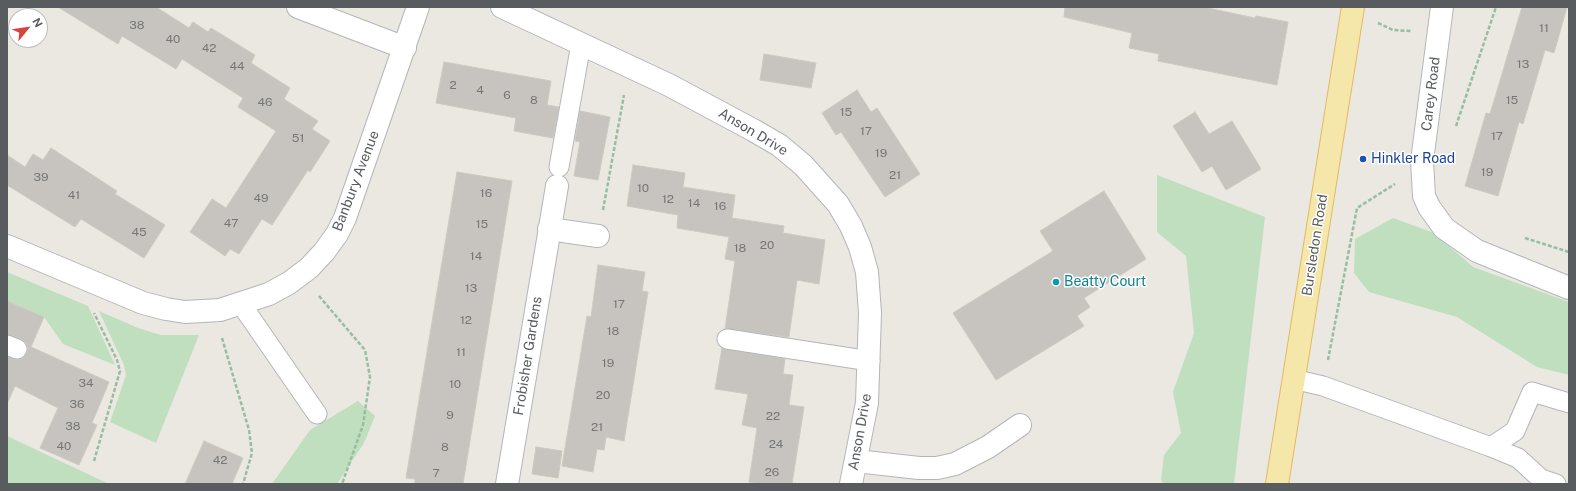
<!DOCTYPE html>
<style>
body{margin:0}
#map{position:relative;width:1576px;height:491px;overflow:hidden;background:#eae8e0;font-family:"Public Sans",sans-serif}
canvas{display:block}
.frame{position:absolute;inset:0;border:8px solid #595c5f;pointer-events:none}
.north{position:absolute;left:8px;top:8px;width:40px;height:40px;box-sizing:border-box;background:#fff;border:1px solid #bdbebf;border-radius:50%;rotate:61deg;font-size:11px;font-weight:700;line-height:16px;text-align:center;color:#595c5f}
.north::after{content:'';display:block;margin:auto;width:14px;height:18px;background:#d4453c;clip-path:polygon(50% 0,100% 100%,50% 72%,0 100%)}
</style>
<div id="map">
<canvas width="1576" height="491"></canvas>
<div class="frame"></div>
<div class="north">N</div>
</div>
<script>
const ctx = document.querySelector('canvas').getContext('2d');
ctx.lineJoin = 'round';
function paint(path, color) {
  ctx.fillStyle = color;
  ctx.fill(path, 'evenodd');
}
function toPath(rows) {
  const path = new Path2D();
  for (const r of rows) {
    path.moveTo(r[0], r[1]);
    for (let i = 2; i < r.length; i += 2) path.lineTo(r[i], r[i + 1]);
  }
  return path;
}
function trace(path, color, width, dash) {
  ctx.strokeStyle = color;
  ctx.lineWidth = width;
  ctx.lineCap = dash ? 'butt' : 'round';
  ctx.setLineDash(dash || []);
  ctx.stroke(path);
}
function drawText(font, color, halo, rows, align = 'center') {
  ctx.font = font + ' "Public Sans",sans-serif';
  ctx.lineWidth = 3;
  ctx.setLineDash([]);
  ctx.textBaseline = 'middle';
  ctx.strokeStyle = halo;
  ctx.fillStyle = color;
  for (const [text, x, y, turn = 0] of rows) {
    ctx.save();
    ctx.translate(x, y);
    ctx.rotate((+turn || 0) * Math.PI / 180);
    ctx.textAlign = isNaN(turn) ? turn : align;
    if (halo) ctx.strokeText(text, 0, 0);
    ctx.fillText(text, 0, 0);
    ctx.restore();
  }
}
const green = toPath([
 [1157,175,1265,217,1234,484,1164,484,1161,480,1164,455,1181,433,1173,392,1194,333,1186,256,1157,232],
 [1393,218,1434,233,1473,267,1569,302,1569,375,1537,367,1457,317,1369,292,1354,273,1355,239],
 [7,272,88,306,115,365,63,344,44,317,12,303,7,314],
 [99,311,138,328,161,335,199,335,156,443,110,422,126,375,124,365],
 [358,401,375,416,364,443,337,484,272,484,310,430],
 [7,436,109,484,7,484]
]);
const building = toPath([
 [58,7,156,7,189,28,193,22,208,32,211,28,255,55,251,63,290,88,284,99,318,121,312,129,330,141,310,172,308,170,272,225,262,219,239,254,230,249,225,256,190,232,212,199,226,208,276,131,238,107,243,98,182,59,176,69,122,36,118,44,58,7],
 [1065,7,1203,7,1255,18,1256,16,1288,22,1277,85,1158,61,1159,54,1129,48,1132,33,1064,17,1065,7],
 [1522,7,1567,7,1554,53,1545,50,1523,124,1519,122,1498,196,1465,186,1486,113,1490,114,1522,7],
 [764,54,816,63,811,88,760,80,764,54],
 [444,62,551,81,547,105,559,107,553,138,514,131,516,118,436,103,444,62],
 [857,90,871,112,877,108,920,174,885,197,841,132,836,135,822,113,857,90],
 [580,111,610,117,598,180,574,176,580,142,575,141,580,111],
 [1195,112,1209,134,1232,121,1261,169,1226,190,1212,166,1202,172,1173,126,1195,112],
 [51,148,117,191,115,194,165,225,144,258,81,219,75,227,7,185,7,155,25,167,33,154,43,160,51,148],
 [633,165,685,173,683,187,735,195,732,218,784,226,783,233,825,240,819,284,797,280,789,337,725,329,735,261,725,259,729,237,677,228,678,215,627,206,633,165],
 [457,172,512,181,463,484,415,484,415,479,406,478,457,172],
 [1104,191,1146,259,1084,298,1090,307,1077,316,1084,326,996,380,953,313,1053,251,1040,231,1104,191],
 [598,265,645,272,642,291,648,292,624,441,606,437,604,450,597,449,593,472,562,466,587,316,591,317,598,265],
 [7,301,44,317,31,347,109,382,92,423,97,425,79,465,40,448,58,408,15,386,7,404,7,357,18,360,23,358,27,353,28,348,26,343,21,339,7,334,7,301],
 [722,348,785,359,783,374,793,375,789,405,804,407,792,484,763,484,749,482,757,428,742,425,748,394,715,389,722,348],
 [204,441,243,458,232,484,185,484,204,441],
 [536,447,562,451,558,478,532,474,536,447]
]);
const path = toPath([
 [1378,23,1393,30,1411,31],
 [1456,126,1496,7],
 [603,210,624,95],
 [1525,238,1569,252],
 [319,296,365,350,370,377,363,425,342,484],
 [222,338,249,430,252,453,243,484],
 [1328,360,1357,208,1395,184],
 [94,461,120,371,117,360,94,313]
]);
const service = toPath([
 [559,167,581,44],
 [241,304,317,414],
 [727,339,870,361],
 [7,345,17,349],
 [1293,379,1323,386,1491,447,1515,431,1532,392,1569,403],
 [1491,447,1518,458,1541,479,1556,484]
]);
const minor = toPath([
 [298,7,405,48],
 [502,7,669,85,753,130,779,145,803,165,838,204,851,226,860,247,867,272,870,313,867,403,851,484],
 [1442,7,1422,161,1424,196,1429,207,1444,228,1477,251,1569,288],
 [549,229,598,236],
 [7,246,143,303,166,309,185,312,220,310,269,294,289,283,309,268,324,252,337,234,345,218,418,7],
 [856,461,919,468,937,468,955,464,988,447,1020,425],
 [507,484,557,186]
]);
const primary = toPath([
 [1277,484,1353,7]
]);
const markers = [
 [1363,159,4,"#1a4fb4"],
 [1056,282,4,"#0f9aa8"]
];
const numberNames = [
 ["38",137,25],
 ["11",1544,28],
 ["40",173,39],
 ["42",209,48],
 ["13",1523,64],
 ["44",237,66],
 ["2",453,85],
 ["4",480,90],
 ["6",507,95],
 ["8",534,100],
 ["15",1512,100],
 ["46",265,102],
 ["15",846,112],
 ["17",866,131],
 ["17",1497,136],
 ["51",298,138],
 ["19",881,153],
 ["19",1487,172],
 ["21",895,175],
 ["39",41,177],
 ["10",643,188],
 ["16",486,193],
 ["41",74,195],
 ["49",261,198],
 ["12",668,199],
 ["14",694,203],
 ["16",720,206],
 ["47",231,223],
 ["15",482,224],
 ["45",139,232],
 ["20",767,245],
 ["18",740,248],
 ["14",476,256],
 ["13",471,288],
 ["17",619,304],
 ["12",466,320],
 ["18",613,331],
 ["11",461,352],
 ["19",608,363],
 ["34",86,383],
 ["10",455,384],
 ["20",603,395],
 ["36",77,404],
 ["9",450,415],
 ["22",773,416],
 ["38",73,426],
 ["21",597,427],
 ["24",776,444],
 ["40",64,446],
 ["8",445,447],
 ["42",220,460],
 ["26",772,472],
 ["7",436,473]
];
const streetNames = [
 ["Carey Road",1431,94,-83],
 ["Anson Drive",753,132,31],
 ["Banbury Avenue",356,181,-69],
 ["Bursledon Road",1315,245,-81],
 ["Frobisher Gardens",528,356,-81],
 ["Anson Drive",860,432,-80]
];
const transitNames = [
 ["Hinkler Road",1371,159]
];
const cultureNames = [
 ["Beatty Court",1064,282]
];
paint(green, '#bfdfbf');
paint(building, '#c7c4bf');
trace(building, '#cec9bf', 1);
trace(service, '#b3b6b9', 21);
trace(minor, '#b3b6b9', 24);
trace(primary, '#e0bb63', 24);
trace(path, '#98bda1', 2.5, [4, 2]);
trace(service, '#fff', 19);
trace(minor, '#fff', 22);
trace(primary, '#f5e7aa', 22);
for (const [x, y, r, color] of markers) {
  const dot = new Path2D();
  dot.arc(x, y, r, 0, 2 * Math.PI);
  ctx.fillStyle = color;
  ctx.fill(dot);
  trace(dot, '#fff', 1.5);
}
drawText('12px', '#747677', null, numberNames);
drawText('14px', '#595c5f', '#fff', streetNames);
drawText('14px', '#164399', '#fff', transitNames, 'left');
drawText('14px', '#0d838f', '#fff', cultureNames, 'left');
</script>
